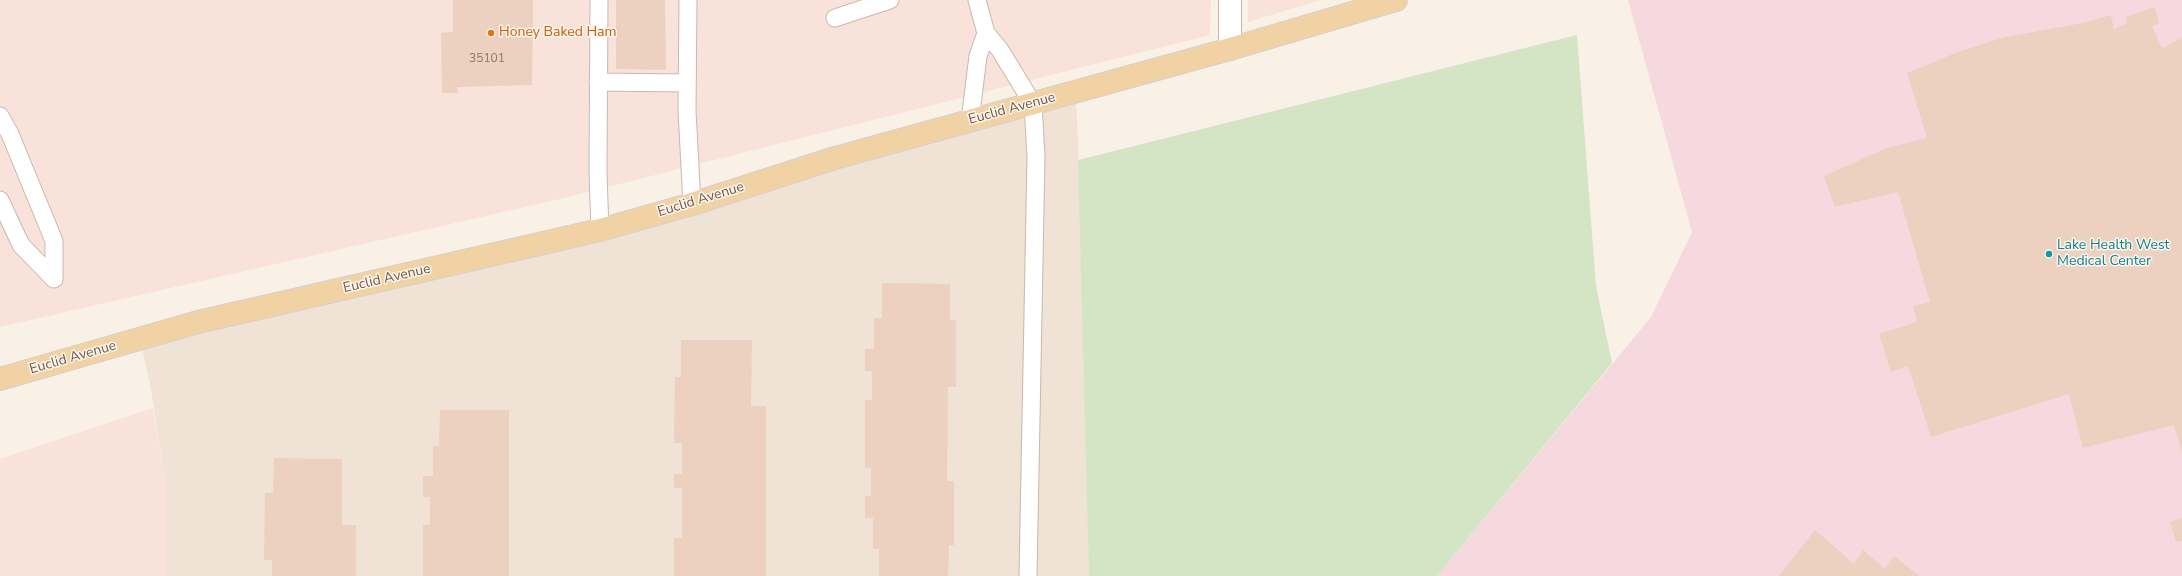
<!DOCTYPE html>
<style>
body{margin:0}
canvas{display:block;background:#f9f1e5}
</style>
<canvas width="2182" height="576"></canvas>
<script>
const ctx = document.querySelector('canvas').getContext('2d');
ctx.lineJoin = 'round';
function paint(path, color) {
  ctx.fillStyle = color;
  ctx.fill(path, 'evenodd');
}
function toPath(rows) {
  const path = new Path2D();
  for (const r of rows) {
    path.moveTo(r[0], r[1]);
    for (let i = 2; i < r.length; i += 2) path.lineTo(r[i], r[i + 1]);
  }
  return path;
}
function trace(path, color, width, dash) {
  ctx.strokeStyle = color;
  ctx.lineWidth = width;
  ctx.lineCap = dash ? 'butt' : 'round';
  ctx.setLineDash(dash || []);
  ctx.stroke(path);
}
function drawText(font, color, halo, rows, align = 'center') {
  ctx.font = font + ' "Nunito Sans",sans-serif';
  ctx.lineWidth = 3;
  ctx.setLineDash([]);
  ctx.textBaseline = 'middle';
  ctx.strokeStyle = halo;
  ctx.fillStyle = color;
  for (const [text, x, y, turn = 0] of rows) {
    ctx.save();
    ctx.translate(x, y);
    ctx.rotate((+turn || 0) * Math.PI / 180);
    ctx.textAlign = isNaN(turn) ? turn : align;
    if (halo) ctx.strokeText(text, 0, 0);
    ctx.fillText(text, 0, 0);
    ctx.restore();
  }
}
const residential = toPath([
 [1076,92,1082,241,1089,576,166,576,166,489,151,389,140,339,589,233]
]);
const commercial = toPath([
 [0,0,1211,0,1210,35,560,199,0,327],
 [1248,0,1321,0,1248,22],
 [153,408,166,489,166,576,0,576,0,459]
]);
const medical = toPath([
 [1628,0,2182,0,2182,576,1437,576,1651,317,1692,232]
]);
const green = toPath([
 [1577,35,1596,286,1612,363,1437,576,1089,576,1078,160]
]);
const building = toPath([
 [453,0,533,0,532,85,457,87,458,93,442,93,441,33,453,32],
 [616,0,665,0,666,70,616,69],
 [2155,7,2159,24,2152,26,2162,49,2182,37,2182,453,2174,425,2083,448,2069,394,1931,437,1908,366,1891,372,1879,334,1917,322,1913,306,1930,302,1898,192,1835,207,1824,176,1887,148,1927,138,1907,73,1958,52,2005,37,2083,23,2111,15,2114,29,2127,23,2126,17],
 [882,283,950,284,950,320,956,320,956,387,948,387,947,481,954,481,954,545,949,545,948,576,879,576,879,549,873,549,873,518,865,518,865,496,871,496,871,468,865,468,865,400,872,400,872,371,865,371,865,349,874,349,874,318,882,318],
 [681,340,752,340,751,406,766,406,766,576,674,576,674,538,682,538,682,488,674,488,674,474,682,474,682,443,674,443,675,377,681,377],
 [440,410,509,410,509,576,423,576,423,525,430,525,430,497,423,497,423,476,433,476,433,446,439,446],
 [274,458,342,459,342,525,356,525,356,576,272,576,272,560,264,560,265,493,273,493],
 [2182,518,2182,541,2176,542,2170,522],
 [1815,530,1854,564,1863,550,1885,569,1894,556,1919,576,1779,576]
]);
const lane = toPath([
 [599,0,598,173,600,230],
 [688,0,687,111,692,204],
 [977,0,986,33,1000,50,1033,104,1036,157,1028,576],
 [835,18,890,0],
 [598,82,687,83],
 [0,116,10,134,54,241,54,279],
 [970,121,978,56,986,33],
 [0,200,21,245,54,279]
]);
const street = toPath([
 [1230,0,1230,49]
]);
const primary = toPath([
 [0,379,198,322,600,230,692,204,835,158,1230,49,1396,0]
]);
const markers = [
 [491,33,4,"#e8710a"],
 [2049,254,4,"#0f9aa8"]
];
const numberNames = [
 ["35101",487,59]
];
const foodNames = [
 ["Honey Baked Ham",499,33]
];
const streetNames = [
 ["Euclid Avenue",1012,109,-15],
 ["Euclid Avenue",701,200,-17],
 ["Euclid Avenue",387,279,-13],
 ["Euclid Avenue",73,358,-16]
];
const cultureNames = [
 ["Lake Health West",2057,246],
 ["Medical Center",2057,262]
];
paint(residential, '#f0e2d5');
paint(commercial, '#f8e2da');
paint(medical, '#f6d9de');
paint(green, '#d4e5c5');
paint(building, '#ecd0c0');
trace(lane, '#c9b8ad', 19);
trace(street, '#c9b8ad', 24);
trace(primary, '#d7d0cd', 24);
trace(lane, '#fff', 17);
trace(street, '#fff', 22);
trace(primary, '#f1d2a5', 22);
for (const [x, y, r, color] of markers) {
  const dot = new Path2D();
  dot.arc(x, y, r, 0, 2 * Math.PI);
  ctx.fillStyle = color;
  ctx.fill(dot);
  trace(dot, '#fdf5eb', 1.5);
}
drawText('12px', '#8e766a', null, numberNames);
drawText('14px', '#c56008', '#fdf5eb', foodNames, 'left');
drawText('14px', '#6f584d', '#fdf5eb', streetNames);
drawText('14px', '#0d838f', '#fdf5eb', cultureNames, 'left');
</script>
